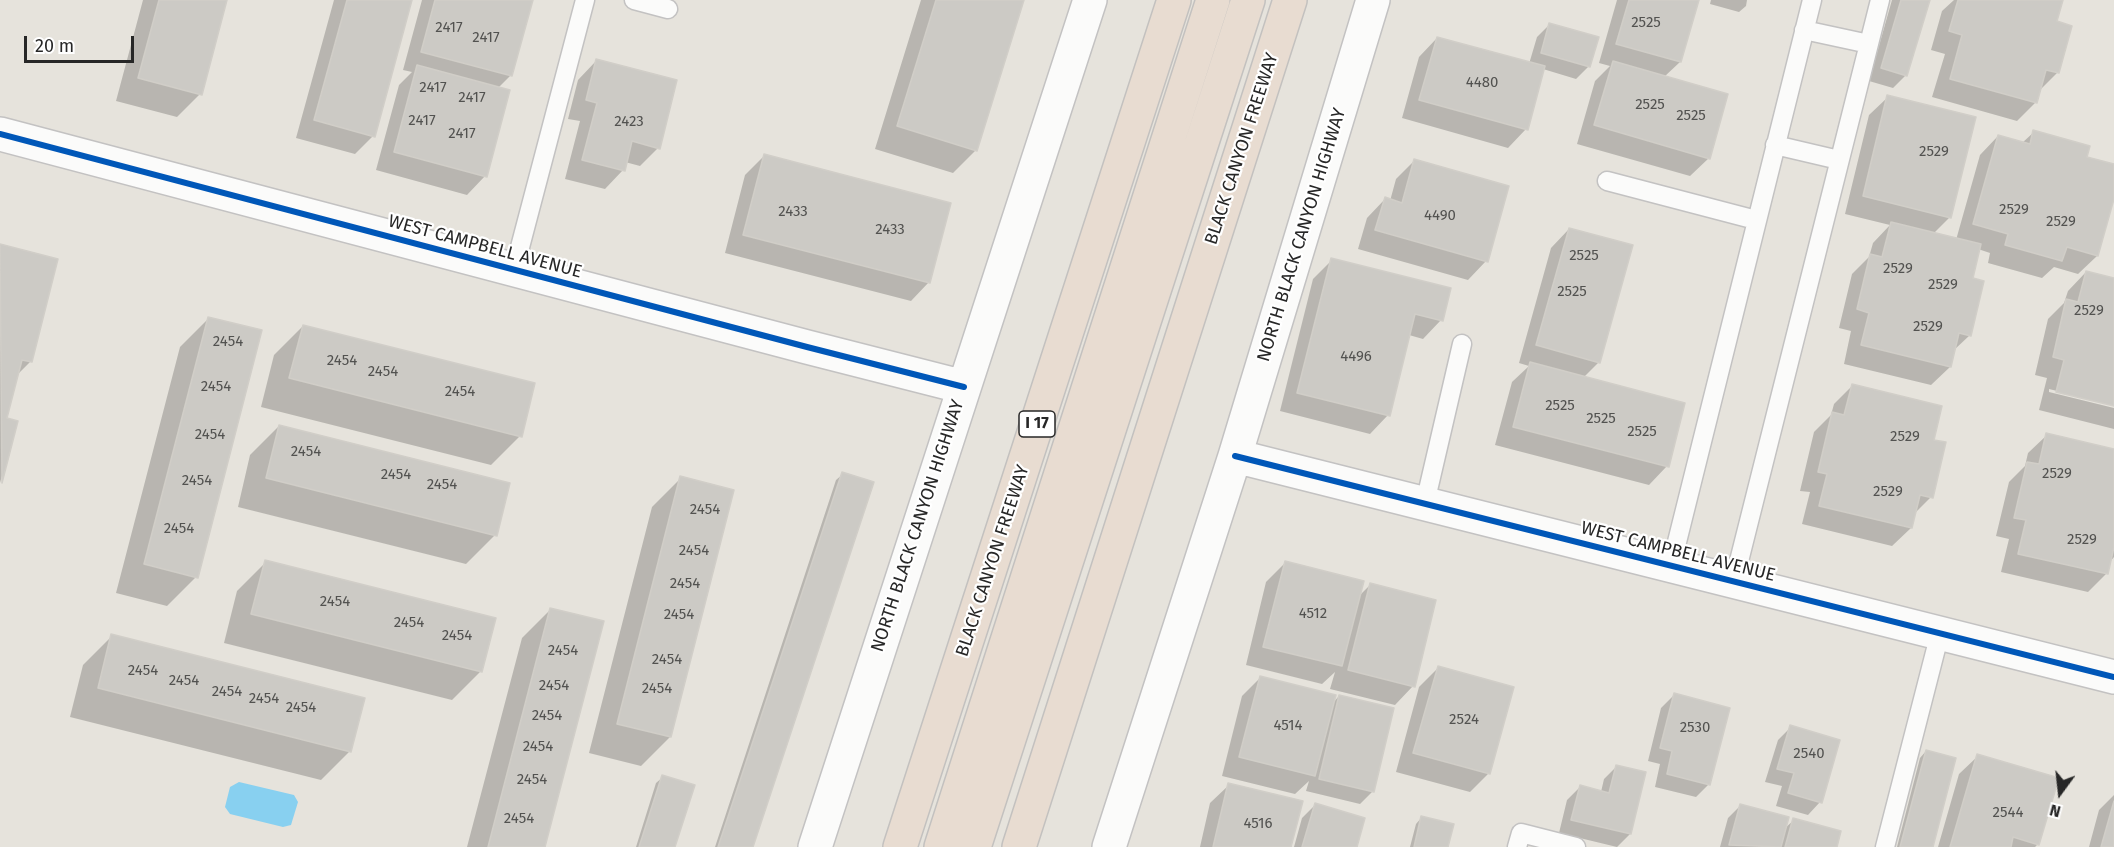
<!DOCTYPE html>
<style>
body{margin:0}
#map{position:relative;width:2114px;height:847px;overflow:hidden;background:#e6e3dc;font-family:"Fira Sans",sans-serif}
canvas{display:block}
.north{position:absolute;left:2030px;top:763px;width:60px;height:60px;-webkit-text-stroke:4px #fff;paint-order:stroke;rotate:195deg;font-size:16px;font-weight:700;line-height:24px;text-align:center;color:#272727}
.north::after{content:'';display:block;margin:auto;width:21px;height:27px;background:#272727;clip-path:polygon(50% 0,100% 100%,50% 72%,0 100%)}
.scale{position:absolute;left:24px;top:36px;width:110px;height:27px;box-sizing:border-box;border:3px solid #272727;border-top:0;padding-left:8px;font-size:18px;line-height:21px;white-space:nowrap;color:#272727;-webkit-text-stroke:4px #fff;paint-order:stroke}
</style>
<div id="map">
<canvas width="2114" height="847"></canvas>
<div class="north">N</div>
<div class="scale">20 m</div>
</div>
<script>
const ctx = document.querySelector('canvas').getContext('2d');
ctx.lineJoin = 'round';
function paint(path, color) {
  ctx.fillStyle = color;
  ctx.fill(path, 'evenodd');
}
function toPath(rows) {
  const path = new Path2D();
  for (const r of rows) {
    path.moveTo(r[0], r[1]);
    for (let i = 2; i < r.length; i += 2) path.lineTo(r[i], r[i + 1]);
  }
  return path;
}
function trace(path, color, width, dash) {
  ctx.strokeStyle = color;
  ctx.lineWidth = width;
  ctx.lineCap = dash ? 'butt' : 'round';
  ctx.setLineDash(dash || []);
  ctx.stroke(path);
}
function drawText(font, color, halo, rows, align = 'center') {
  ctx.font = font + ' "Fira Sans",sans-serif';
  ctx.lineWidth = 4.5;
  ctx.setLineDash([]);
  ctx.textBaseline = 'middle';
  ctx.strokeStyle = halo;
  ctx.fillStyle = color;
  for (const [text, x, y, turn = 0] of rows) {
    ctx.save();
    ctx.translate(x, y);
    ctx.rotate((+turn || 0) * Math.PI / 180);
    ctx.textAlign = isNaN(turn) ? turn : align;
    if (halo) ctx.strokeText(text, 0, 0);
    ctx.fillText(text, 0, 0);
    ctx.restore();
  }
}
const water = toPath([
 [239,782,294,795,298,802,291,825,283,827,230,814,225,807,230,787]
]);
const shadow = toPath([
 [143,0,225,0,200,94,177,117,116,101],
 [334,0,411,0,373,136,355,154,296,138],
 [422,0,531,0,511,75,498,88,485,176,467,195,376,170,399,85,412,72,403,70],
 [921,0,1023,0,976,150,953,173,875,149],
 [1617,0,1697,0,1680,62,1664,77,1709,158,1690,176,1577,144,1595,81,1610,66,1599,63],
 [1711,0,1747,0,1746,6,1739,12,1710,4],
 [1892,0,1928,0,1906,75,1893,88,1869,81],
 [1954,0,2062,0,2055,22,2058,72,2038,92,2035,103,2017,121,1932,97,1945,54,1931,50,1942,11],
 [1550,24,1589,66,1576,79,1543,69,1526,129,1508,148,1402,118,1419,57,1437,38,1529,64,1537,37],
 [596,61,658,148,640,166,625,162,623,170,605,189,565,179,580,121,568,119,578,80],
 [1888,97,1950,217,1933,234,1956,240,1980,155,1998,136,2022,143,2034,132,2085,158,2114,166,2114,194,2097,256,2078,274,2054,267,2042,278,1988,263,1990,253,1978,249,1971,279,1970,335,1953,351,1950,367,1931,385,1844,364,1851,331,1839,328,1852,274,1869,257,1873,243,1890,225,1845,214,1869,115],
 [764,156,929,282,911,301,725,253,745,175],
 [1414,161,1486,261,1468,280,1358,249,1367,218,1385,199,1390,201,1396,179],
 [1569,229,1599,362,1583,378,1667,466,1649,485,1495,445,1512,382,1529,366,1519,363,1551,248],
 [0,246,56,260,30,362,17,375,5,419,16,422,0,483],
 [1332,260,1441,320,1423,339,1409,335,1388,415,1370,434,1280,411,1313,279],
 [2086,272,2114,279,2114,405,2049,389,2049,392,2114,408,2114,429,2039,410,2047,378,2035,375,2048,319,2064,303,2068,291],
 [209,318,196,577,167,606,116,593,180,347],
 [303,326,520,436,491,465,261,407,274,355],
 [1852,386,1931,497,1914,514,1911,528,1892,546,1802,524,1810,492,1800,491,1814,432,1831,415,1834,404],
 [279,426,495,535,466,564,238,507,250,455],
 [2047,435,2114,450,2114,557,2109,563,2106,574,2088,592,2001,572,2009,539,1996,536,2009,482,2025,466,2028,453],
 [843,474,752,847,715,847,836,480],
 [681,478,670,737,641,766,589,753,652,507],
 [266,562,481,671,452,700,224,643,237,591],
 [1285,563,1358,597,1370,585,1413,686,1395,705,1330,689,1335,672,1322,684,1246,665,1266,582],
 [551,609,543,847,467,847,522,638],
 [112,636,350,751,321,780,70,717,83,665],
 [1438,668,1512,688,1488,774,1470,792,1396,772,1419,687],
 [1261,677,1332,704,1339,696,1373,791,1360,804,1306,791,1309,781,1295,794,1222,776,1242,696],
 [1674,695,1709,784,1696,797,1655,787,1660,764,1648,761,1661,708],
 [1791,727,1820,802,1808,815,1776,806,1782,786,1765,782,1778,740],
 [1926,751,1932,847,1897,847,1920,758],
 [1978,756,2038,844,2035,847,1938,847,1959,774],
 [1617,766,1644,773,1630,834,1617,847,1559,833,1567,800,1580,787,1601,792,1604,779],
 [663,777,674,847,636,847,656,783],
 [1229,785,1290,847,1200,847,1210,803],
 [2114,795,2114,847,2089,847,2099,810],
 [1315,805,1355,847,1294,847,1302,818],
 [1741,805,1784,829,1794,820,1835,847,1720,847,1728,818],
 [1422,817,1447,847,1410,847,1416,824]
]);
const building = toPath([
 [159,0,227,0,202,95,138,78,159,0],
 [347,0,412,0,375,137,314,120,347,0],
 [435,0,533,0,512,76,421,52,435,0],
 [936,0,1024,0,977,151,897,126,936,0],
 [1629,0,1699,0,1681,62,1616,44,1629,0],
 [1901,0,1930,0,1907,76,1881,68,1901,0],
 [1958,0,2063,0,2057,21,2072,26,2059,73,2046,70,2037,103,1950,79,1962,35,1949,31,1958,0],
 [1549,23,1599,37,1590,67,1541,53,1549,23],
 [1437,37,1545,66,1528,130,1419,100,1437,37],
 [596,59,677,80,660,149,632,141,625,171,582,160,597,103,586,100,596,59],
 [1613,61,1728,94,1710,159,1594,125,1613,61],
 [417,65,510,90,487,177,394,152,417,65],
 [1887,95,1976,117,1951,218,1863,196,1887,95],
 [2033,130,2090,146,2087,157,2114,164,2114,199,2098,256,2067,247,2062,261,2005,245,2008,234,1973,224,1998,135,2030,144,2033,130],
 [764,154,951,203,930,283,743,235,764,154],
 [1414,159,1509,186,1488,262,1375,230,1385,197,1402,203,1414,159],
 [1891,222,1981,244,1973,278,1984,281,1971,336,1959,333,1951,367,1861,345,1869,313,1857,309,1870,254,1882,257,1891,222],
 [1569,228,1633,245,1600,363,1536,345,1569,228],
 [0,244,58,259,32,362,22,360,7,418,18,421,2,483,0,244],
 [1331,258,1451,288,1443,321,1415,314,1390,416,1297,393,1331,258],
 [2086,271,2114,278,2114,406,2056,392,2064,360,2053,357,2066,299,2078,302,2086,271],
 [208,317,262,330,198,578,144,564,208,317],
 [303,325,535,383,522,437,289,378,303,325],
 [1530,362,1685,403,1669,467,1513,427,1530,362],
 [1852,384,1942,406,1934,440,1946,442,1933,498,1920,495,1912,528,1819,506,1827,474,1818,472,1832,412,1844,415,1852,384],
 [279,425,510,483,497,536,266,478,279,425],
 [2046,433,2114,449,2114,547,2108,574,2018,554,2026,520,2014,518,2027,462,2039,464,2046,433],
 [842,472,874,482,753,847,718,847,842,472],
 [680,476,734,490,671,737,617,724,680,476],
 [265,560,496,618,482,672,251,614,265,560],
 [1285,561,1364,581,1342,666,1263,647,1285,561],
 [1370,583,1436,600,1415,687,1348,670,1370,583],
 [550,608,604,621,545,847,488,847,550,608],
 [111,634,365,698,351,752,98,688,111,634],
 [1438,666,1514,687,1490,774,1413,753,1438,666],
 [1260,676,1336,695,1315,776,1239,757,1260,676],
 [1674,693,1730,708,1710,785,1667,774,1672,751,1660,748,1674,693],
 [1339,695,1394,708,1374,792,1319,779,1339,695],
 [1790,725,1840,740,1822,803,1788,793,1794,773,1777,769,1790,725],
 [1926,750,1956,758,1933,847,1900,847,1926,750],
 [1977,754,2059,778,2039,845,2013,837,2011,847,1950,847,1977,754],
 [1616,765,1646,772,1631,834,1571,820,1580,785,1609,793,1616,765],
 [662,775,695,785,675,847,639,847,662,775],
 [1228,783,1303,801,1291,847,1213,847,1228,783],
 [2114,801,2114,847,2101,847,2114,801],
 [1315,803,1365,818,1357,847,1302,847,1315,803],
 [1740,804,1789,817,1781,847,1729,845,1740,804],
 [1421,816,1454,824,1448,847,1414,847,1421,816],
 [1793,818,1841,831,1837,847,1785,847,1793,818]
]);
const lane = toPath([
 [634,0,668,9],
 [1804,30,1869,44],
 [1775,145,1839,160],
 [1607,181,1756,220],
 [514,270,585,0],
 [1425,503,1462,344],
 [1671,566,1812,0],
 [1734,581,1880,0],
 [1517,847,1521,833,1576,847],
 [1885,847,1940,633]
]);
const secondary = toPath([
 [0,134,807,347,964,387],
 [1235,456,2114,677],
 [815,847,1090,0],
 [1109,847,1235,456,1373,0]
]);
const highway = toPath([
 [900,847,1174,0],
 [941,847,1213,0],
 [974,847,1248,0],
 [1019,847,1290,0]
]);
const cycleway = toPath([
 [0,134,807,347,964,387],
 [1235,456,2114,677]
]);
const numberNames = [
 ["2525",1646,23],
 ["2417",449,28],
 ["2417",486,38],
 ["4480",1482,83],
 ["2417",433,88],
 ["2417",472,98],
 ["2525",1650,105],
 ["2525",1691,116],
 ["2417",422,121],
 ["2423",629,122],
 ["2417",462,134],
 ["2529",1934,152],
 ["2529",2014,210],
 ["2433",793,212],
 ["4490",1440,216],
 ["2529",2061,222],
 ["2433",890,230],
 ["2525",1584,256],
 ["2529",1898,269],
 ["2529",1943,285],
 ["2525",1572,292],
 ["2529",2089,311],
 ["2529",1928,327],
 ["2454",228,342],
 ["4496",1356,357],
 ["2454",342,361],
 ["2454",383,372],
 ["2454",216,387],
 ["2454",460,392],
 ["2525",1560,406],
 ["2525",1601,419],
 ["2525",1642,432],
 ["2454",210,435],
 ["2529",1905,437],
 ["2454",306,452],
 ["2529",2057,474],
 ["2454",396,475],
 ["2454",197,481],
 ["2454",442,485],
 ["2529",1888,492],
 ["2454",705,510],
 ["2454",179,529],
 ["2529",2082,540],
 ["2454",694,551],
 ["2454",685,584],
 ["2454",335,602],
 ["4512",1313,614],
 ["2454",679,615],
 ["2454",409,623],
 ["2454",457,636],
 ["2454",563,651],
 ["2454",667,660],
 ["2454",143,671],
 ["2454",184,681],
 ["2454",554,686],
 ["2454",657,689],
 ["2454",227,692],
 ["2454",264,699],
 ["2454",301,708],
 ["2454",547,716],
 ["2524",1464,720],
 ["4514",1288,726],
 ["2530",1695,728],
 ["2454",538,747],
 ["2540",1809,754],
 ["2454",532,780],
 ["2544",2008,813],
 ["2454",519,819],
 ["4516",1258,824]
];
const shields = [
 [1037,424,36]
];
const shieldNames = [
 ["I 17",1037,424]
];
const streetNames = [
 ["BLACK CANYON FREEWAY",1242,149,-72],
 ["NORTH BLACK CANYON HIGHWAY",1302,235,-73],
 ["WEST CAMPBELL AVENUE",485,247,15],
 ["NORTH BLACK CANYON HIGHWAY",918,526,-72],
 ["WEST CAMPBELL AVENUE",1678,552,14],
 ["BLACK CANYON FREEWAY",993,561,-72]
];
paint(water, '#88d0f0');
paint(shadow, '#0003');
paint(building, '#cccac5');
trace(building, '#d1cec8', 1.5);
trace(lane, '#c3c2c2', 21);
trace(secondary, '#c3c2c2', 36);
trace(highway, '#c3c1bf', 36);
trace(lane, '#fbfbfa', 18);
trace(secondary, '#fbfbfa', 33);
trace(highway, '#e8dcd1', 33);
trace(cycleway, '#0057b8', 6);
drawText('15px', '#525250', null, numberNames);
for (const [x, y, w] of shields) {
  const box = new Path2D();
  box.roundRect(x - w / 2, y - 13, w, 26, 4.5);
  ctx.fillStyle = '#fff';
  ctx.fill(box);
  trace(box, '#272727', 1.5);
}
drawText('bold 16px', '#272727', null, shieldNames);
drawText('18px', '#272727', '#fff', streetNames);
</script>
